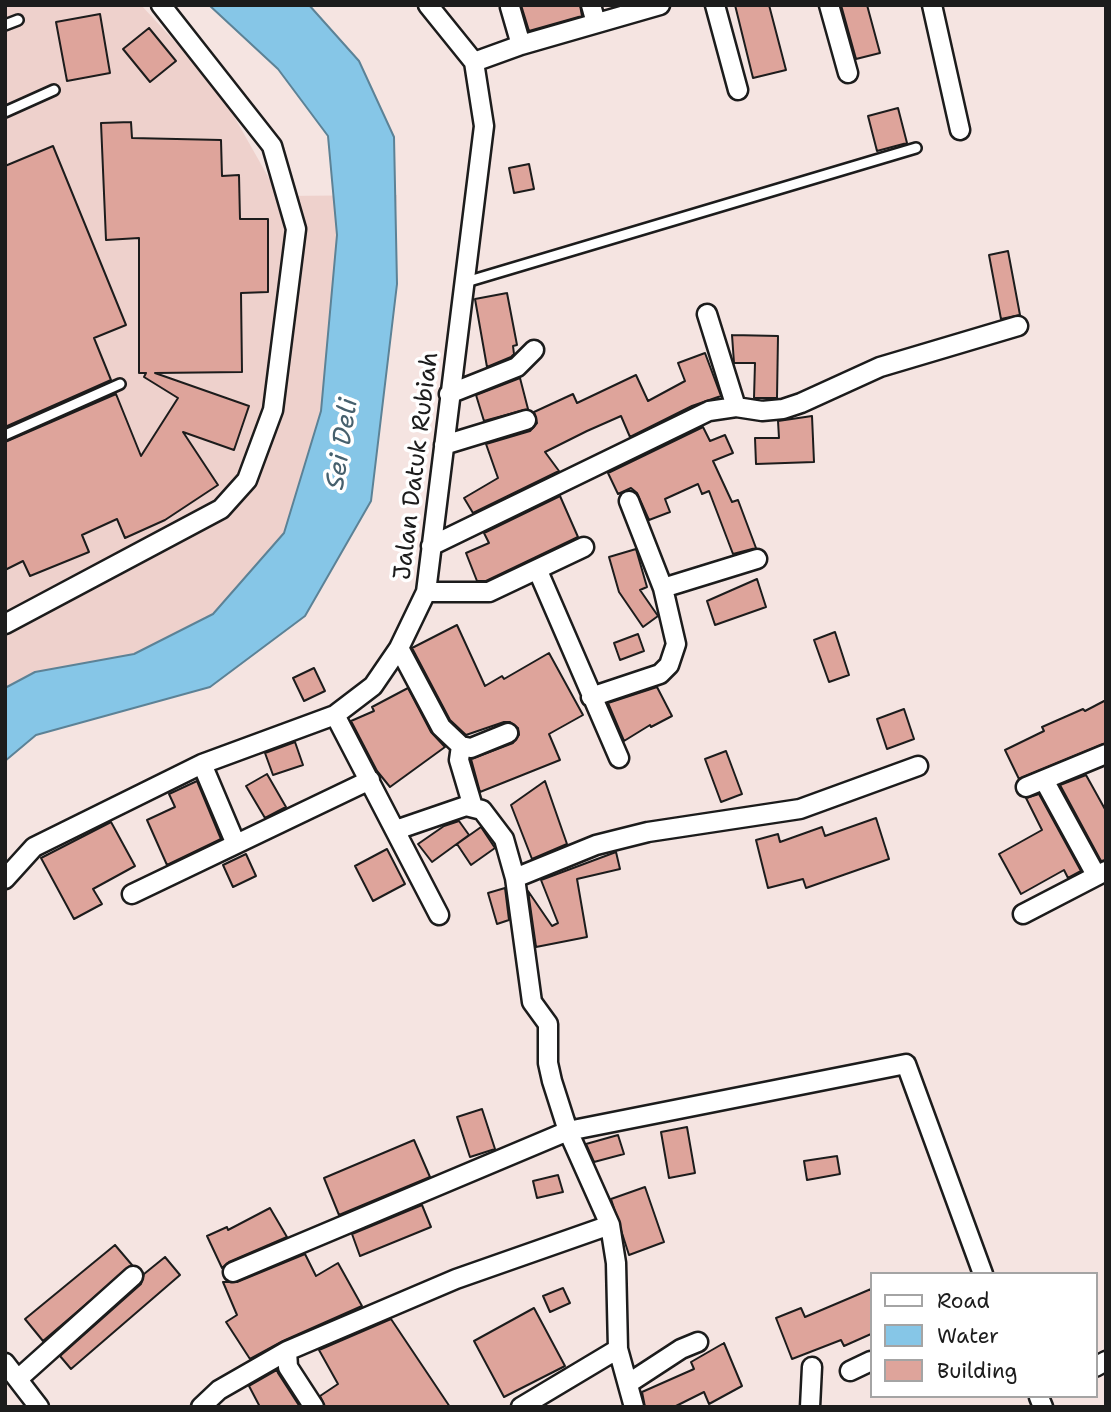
<!DOCTYPE html>
<style>
body{margin:0}
#map{position:relative;width:1111px;height:1412px;overflow:hidden;background:#f5e4e1;font-family:"Shantell Sans",sans-serif}
canvas{display:block}
.frame{position:absolute;inset:0;border:7px solid #1c1c1c;pointer-events:none}
.legend{position:absolute;left:870px;top:1272px;width:228px;height:126px;box-sizing:border-box;background:#fff;border:2px solid #a4a4a4;margin:0;padding:9px 12px;list-style:none;font-size:21px;color:#1c1c1c}
.legend li{display:flex;align-items:center;gap:14px;height:35px}
.legend b{width:35px;border:2px solid #a4a4a4}
</style>
<div id="map">
<canvas width="1111" height="1412"></canvas>
<div class="frame"></div>
<ul class="legend">
<li><b style="height:9px;background:#fff"></b>Road</li>
<li><b style="height:19px;background:#86c6e7"></b>Water</li>
<li><b style="height:19px;background:#dea49b"></b>Building</li>
</ul>
</div>
<script>
const ctx = document.querySelector('canvas').getContext('2d');
ctx.lineJoin = 'round';
function paint(path, color) {
  ctx.fillStyle = color;
  ctx.fill(path, 'evenodd');
}
function toPath(rows) {
  const path = new Path2D();
  for (const r of rows) {
    path.moveTo(r[0], r[1]);
    for (let i = 2; i < r.length; i += 2) path.lineTo(r[i], r[i + 1]);
  }
  return path;
}
function trace(path, color, width, dash) {
  ctx.strokeStyle = color;
  ctx.lineWidth = width;
  ctx.lineCap = dash ? 'butt' : 'round';
  ctx.setLineDash(dash || []);
  ctx.stroke(path);
}
function drawText(font, color, halo, rows, align = 'center') {
  ctx.font = font + ' "Shantell Sans",sans-serif';
  ctx.lineWidth = 7;
  ctx.setLineDash([]);
  ctx.textBaseline = 'middle';
  ctx.strokeStyle = halo;
  ctx.fillStyle = color;
  for (const [text, x, y, turn = 0] of rows) {
    ctx.save();
    ctx.translate(x, y);
    ctx.rotate((+turn || 0) * Math.PI / 180);
    ctx.textAlign = isNaN(turn) ? turn : align;
    if (halo) ctx.strokeText(text, 0, 0);
    ctx.fillText(text, 0, 0);
    ctx.restore();
  }
}
const built = toPath([
 [5,5,141,5,218,88,279,196,397,195,392,284,294,611,5,717]
]);
const water = toPath([
 [209,5,309,5,359,61,394,137,397,284,371,501,305,616,210,687,36,735,5,761,5,688,35,672,134,654,213,614,284,533,321,411,337,235,328,136,278,69,209,5]
]);
const building = toPath([
 [521,5,580,5,582,16,529,31,521,5],
 [735,5,769,5,786,70,753,78,735,5],
 [841,5,867,5,880,53,856,59,841,5],
 [100,14,110,73,67,81,56,22,100,14],
 [149,28,176,61,150,82,123,49,149,28],
 [898,108,907,143,877,151,868,116,898,108],
 [131,122,132,138,221,140,222,176,239,175,240,219,268,219,268,292,241,293,242,372,155,373,249,406,234,450,183,432,218,485,165,520,125,538,117,519,82,535,89,552,30,576,23,561,5,570,5,442,116,394,141,456,178,398,144,377,146,373,139,373,139,238,106,240,101,123,131,122],
 [53,146,126,325,94,338,111,380,5,427,5,166,53,146],
 [529,164,534,189,514,193,509,168,529,164],
 [1008,251,1020,315,1001,319,989,255,1008,251],
 [507,293,517,345,513,346,514,354,511,357,487,367,475,299,507,293],
 [732,335,778,336,777,398,754,398,755,363,734,363,732,335],
 [705,353,721,396,692,406,630,437,621,416,587,431,545,452,559,471,473,513,464,498,498,478,486,444,530,431,537,423,534,412,573,394,577,403,636,375,648,401,685,381,678,363,705,353],
 [520,378,528,409,484,421,476,395,520,378],
 [812,416,814,462,756,464,755,438,779,438,778,421,812,416],
 [703,427,710,441,725,435,733,453,713,461,732,502,738,500,756,548,733,554,709,491,702,494,698,484,665,499,670,512,649,520,637,493,631,488,618,494,608,473,703,427],
 [560,496,578,537,486,581,477,581,466,553,489,543,484,533,560,496],
 [636,549,647,587,640,590,658,616,643,627,619,592,609,557,636,549],
 [757,579,766,607,715,625,707,601,757,579],
 [457,625,485,686,502,676,504,679,549,653,583,715,549,734,560,760,480,792,471,759,513,743,519,735,518,728,510,722,504,722,466,735,450,720,412,648,457,625],
 [835,632,849,675,829,682,814,640,835,632],
 [638,634,644,651,620,660,614,643,638,634],
 [314,668,325,691,304,701,293,678,314,668],
 [657,687,672,716,651,727,650,725,624,741,608,703,657,687],
 [408,688,431,732,445,747,390,787,377,771,351,721,374,711,372,707,408,688],
 [1106,700,1106,743,1019,779,1005,750,1044,731,1042,727,1083,709,1085,711,1106,700],
 [904,709,914,739,887,749,877,719,904,709],
 [295,742,303,765,273,775,265,753,295,742],
 [726,751,742,794,721,802,705,759,726,751],
 [267,774,286,807,265,818,246,786,267,774],
 [1086,775,1106,811,1106,860,1101,861,1060,785,1086,775],
 [197,781,221,839,167,865,147,820,175,807,169,794,197,781],
 [545,781,567,844,532,859,511,805,545,781],
 [1039,794,1081,871,1068,878,1064,870,1021,894,999,854,1042,830,1026,798,1039,794],
 [876,818,889,859,806,888,803,879,768,888,756,840,778,834,780,842,822,827,825,836,876,818],
 [459,821,469,835,432,862,418,844,444,826,459,821],
 [111,822,135,866,93,889,102,904,74,919,41,858,111,822],
 [481,827,495,848,471,865,457,844,481,827],
 [387,849,405,884,373,901,355,866,387,849],
 [616,852,620,869,577,879,587,937,536,947,528,891,552,926,558,923,541,880,616,852],
 [246,854,256,876,233,887,223,865,246,854],
 [505,888,509,920,497,924,488,893,505,888],
 [482,1109,495,1149,470,1157,457,1117,482,1109],
 [687,1127,695,1173,669,1178,661,1132,687,1127],
 [618,1135,624,1154,594,1162,586,1144,618,1135],
 [414,1140,430,1177,339,1215,324,1178,414,1140],
 [837,1156,840,1174,807,1180,804,1161,837,1156],
 [558,1175,563,1192,537,1198,533,1181,558,1175],
 [645,1187,664,1242,629,1255,611,1199,645,1187],
 [422,1205,431,1227,360,1256,352,1234,422,1205],
 [270,1208,287,1237,229,1262,222,1268,207,1236,227,1227,228,1230,270,1208],
 [115,1245,132,1265,43,1341,25,1319,115,1245],
 [305,1254,316,1276,338,1263,362,1306,283,1341,250,1359,226,1322,237,1315,223,1282,237,1282,305,1254],
 [165,1257,180,1275,71,1369,60,1356,141,1284,144,1274,165,1257],
 [563,1288,570,1303,550,1312,543,1296,563,1288],
 [871,1289,871,1334,844,1346,841,1340,792,1359,776,1318,801,1308,805,1317,871,1289],
 [534,1308,565,1366,504,1397,474,1341,534,1308],
 [391,1319,450,1407,325,1407,320,1396,338,1384,319,1350,391,1319],
 [724,1343,742,1386,709,1404,704,1392,674,1407,645,1407,642,1392,694,1369,691,1362,724,1343],
 [277,1370,278,1373,300,1407,260,1407,249,1386,277,1370]
]);
const service = toPath([
 [5,25,18,20],
 [5,112,54,90],
 [466,282,916,148],
 [5,435,120,384]
]);
const minor = toPath([
 [591,5,596,23],
 [715,5,738,90],
 [829,5,848,73],
 [932,5,960,130],
 [510,7,521,45],
 [474,62,521,45,660,5],
 [707,314,736,407],
 [449,394,517,367,534,350],
 [444,445,526,420],
 [431,546,709,411,736,407,762,411,783,409,801,403,880,367,1018,326],
 [538,571,619,758],
 [663,588,757,559],
 [426,592,489,592,584,547],
 [5,624,221,509,247,480,273,410,296,229,272,146,161,5],
 [399,648,441,727,461,746,471,748,508,733],
 [591,697,660,674,669,665,676,644,663,588,629,501],
 [335,715,439,915],
 [461,746,459,760,473,807],
 [202,764,235,842],
 [1044,780,1096,875],
 [1026,787,1106,754],
 [396,830,466,806,482,810,504,839,515,878,532,1002,548,1024,548,1063,552,1081,568,1131,610,1225,616,1263,618,1349,634,1407],
 [515,878,596,845,648,832,800,809,918,766],
 [5,879,34,847,202,764,335,715,373,686,399,648,426,592,484,126,474,62,428,5],
 [132,894,370,780],
 [1023,914,1106,871],
 [233,1272,568,1131,906,1064,983,1274],
 [5,1363,39,1407],
 [1095,1367,1106,1361],
 [850,1371,871,1361],
 [18,1379,133,1276],
 [629,1383,681,1349,698,1342],
 [1039,1397,1043,1407],
 [201,1407,219,1390,287,1351],
 [314,1407,288,1367,287,1351,456,1279,610,1225],
 [521,1407,618,1349],
 [810,1407,812,1367]
]);
const streetNames = [
 ["Jalan Datuk Rubiah",417,466,-83]
];
const waterNames = [
 ["Sei Deli",343,444,-81]
];
paint(built, '#eed1cc');
paint(water, '#86c6e7');
trace(water, '#5c8296', 2);
paint(building, '#dea49b');
trace(building, '#1c1c1c', 2);
trace(service, '#1c1c1c', 14);
trace(minor, '#1c1c1c', 23);
trace(service, '#fff', 9);
trace(minor, '#fff', 18);
drawText('24px', '#1c1c1c', '#fff', streetNames);
drawText('italic 26px', '#46606d', '#fff', waterNames);
</script>
